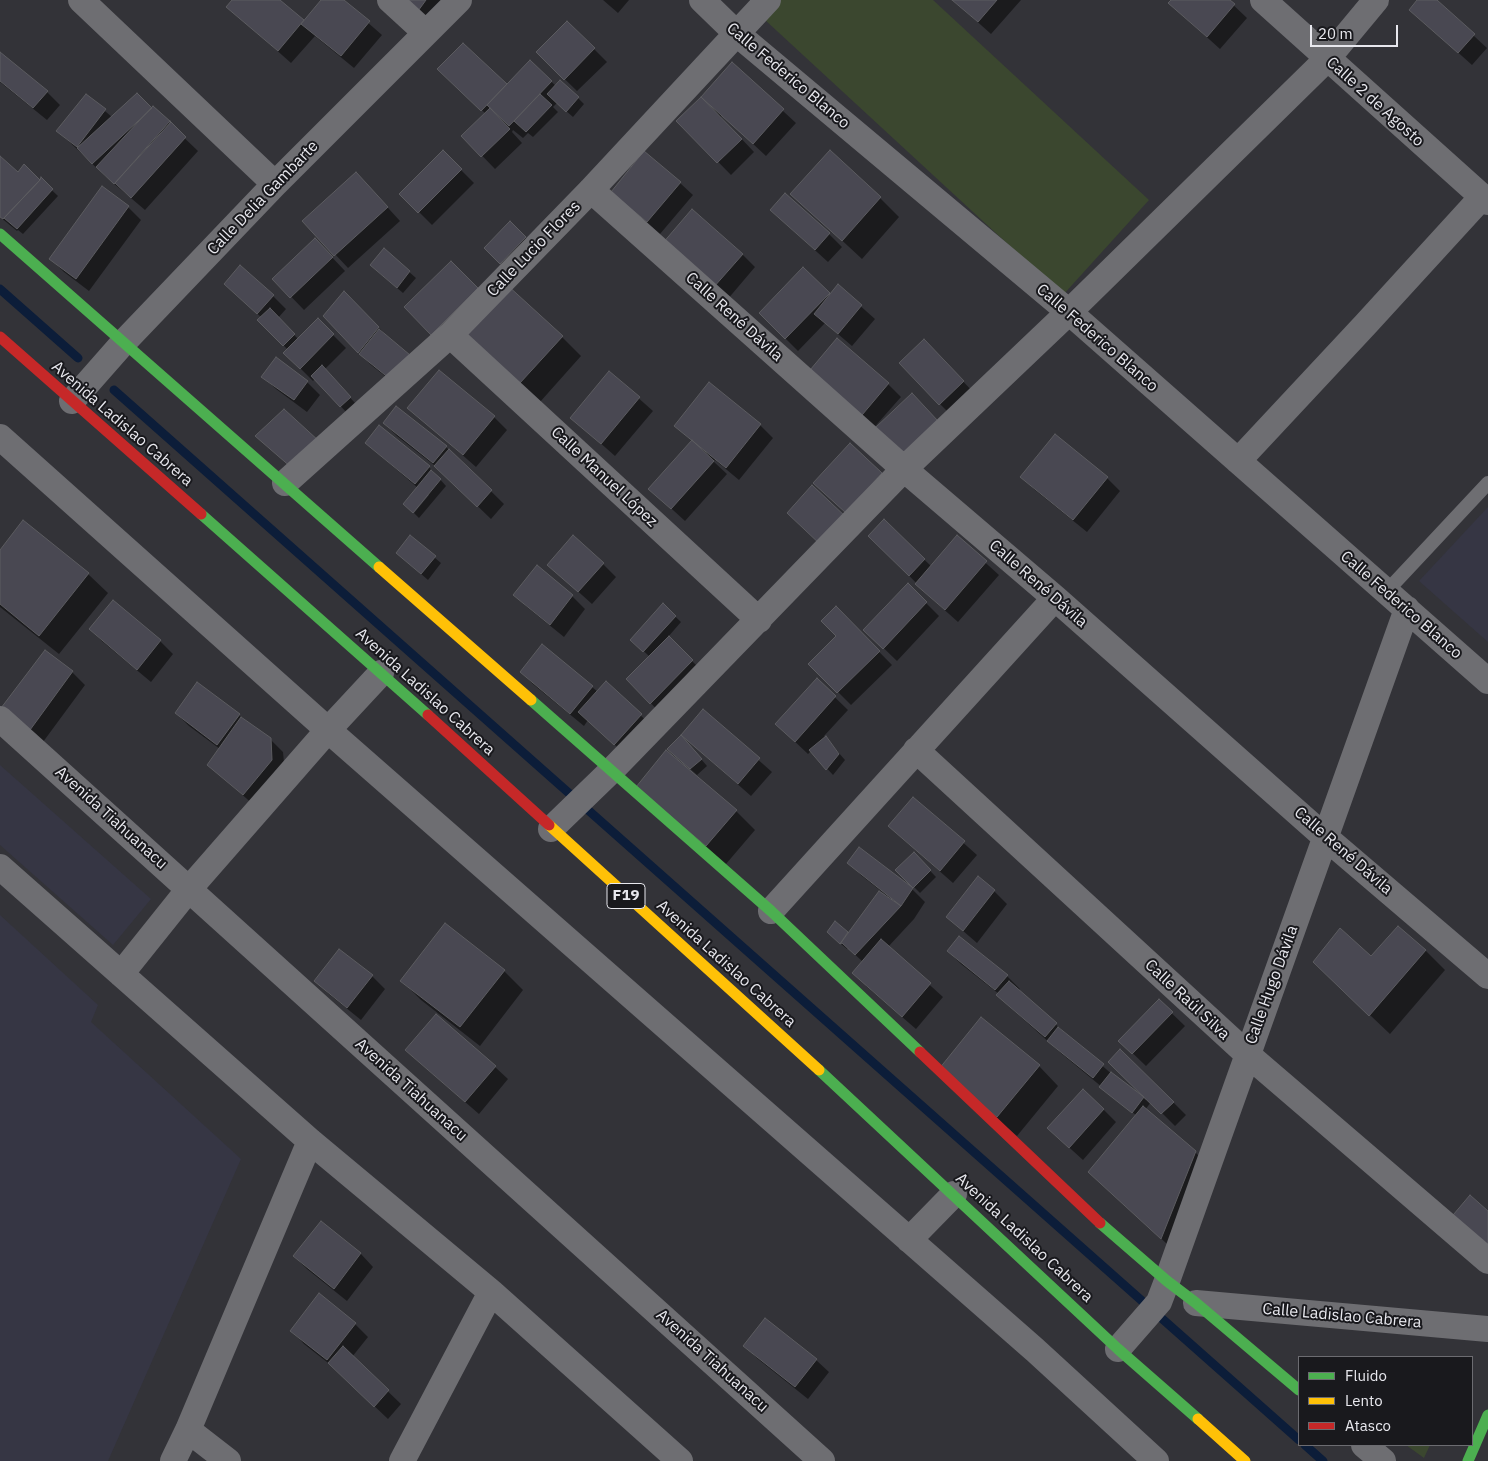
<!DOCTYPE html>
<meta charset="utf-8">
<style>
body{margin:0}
#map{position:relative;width:1488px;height:1461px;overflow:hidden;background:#333338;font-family:"IBM Plex Sans",sans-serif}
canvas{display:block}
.legend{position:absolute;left:1298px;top:1356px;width:175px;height:90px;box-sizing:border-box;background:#19191d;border:1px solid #6c6c71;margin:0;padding:6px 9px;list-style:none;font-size:15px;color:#e8e8ee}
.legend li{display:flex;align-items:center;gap:10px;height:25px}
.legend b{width:25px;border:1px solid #6c6c71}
.scale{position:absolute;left:1310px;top:25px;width:88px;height:22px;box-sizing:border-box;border:2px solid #e8e8ee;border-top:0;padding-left:6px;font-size:15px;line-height:18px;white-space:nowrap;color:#e8e8ee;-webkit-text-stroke:4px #19191d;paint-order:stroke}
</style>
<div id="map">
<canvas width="1488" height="1461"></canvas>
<ul class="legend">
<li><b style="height:6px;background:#4caf50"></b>Fluido</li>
<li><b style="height:6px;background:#ffc107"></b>Lento</li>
<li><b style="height:6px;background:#c62828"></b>Atasco</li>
</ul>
<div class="scale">20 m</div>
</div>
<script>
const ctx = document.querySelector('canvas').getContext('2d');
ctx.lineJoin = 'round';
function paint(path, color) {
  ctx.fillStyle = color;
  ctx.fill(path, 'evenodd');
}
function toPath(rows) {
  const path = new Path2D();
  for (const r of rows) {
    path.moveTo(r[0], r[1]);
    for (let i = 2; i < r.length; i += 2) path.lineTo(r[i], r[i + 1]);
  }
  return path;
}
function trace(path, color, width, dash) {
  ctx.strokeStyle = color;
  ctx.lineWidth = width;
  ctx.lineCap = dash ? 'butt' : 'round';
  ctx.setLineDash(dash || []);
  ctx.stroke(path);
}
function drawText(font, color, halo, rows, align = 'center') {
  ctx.font = font + ' "IBM Plex Sans",sans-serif';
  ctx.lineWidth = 4;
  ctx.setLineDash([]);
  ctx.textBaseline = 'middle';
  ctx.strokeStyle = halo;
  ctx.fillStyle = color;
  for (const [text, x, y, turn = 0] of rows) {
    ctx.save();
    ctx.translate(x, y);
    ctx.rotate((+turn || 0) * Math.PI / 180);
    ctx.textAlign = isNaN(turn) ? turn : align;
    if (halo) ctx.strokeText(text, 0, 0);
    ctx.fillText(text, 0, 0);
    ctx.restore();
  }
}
const built = toPath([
 [1488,507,1488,642,1419,581],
 [0,765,151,899,113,945,0,845],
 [0,915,98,1005,91,1022,241,1159,108,1461,0,1461]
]);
const green = toPath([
 [781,0,933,0,1149,200,1063,295,764,19],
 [1406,1445,1430,1445,1424,1458]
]);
const shadow = toPath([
 [233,0,278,0,304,22,322,0,342,0,382,35,354,68,315,36,291,63,228,7],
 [400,0,448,0,431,23],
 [603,0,629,0,618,13],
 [953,0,1021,0,991,34],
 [1172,0,1228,0,1247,18,1220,49,1169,3],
 [1419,0,1435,0,1487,48,1472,65,1424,22],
 [567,22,607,62,577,91,537,52],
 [463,44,507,86,530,62,556,86,578,98,584,104,573,117,557,103,553,107,558,112,533,137,528,133,523,138,513,130,512,132,522,143,495,169,463,136,486,114,452,82],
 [0,53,47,92,60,105,47,120,0,82],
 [732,64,796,123,766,156,722,115,721,117,754,152,731,175,678,121],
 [86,95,112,117,153,108,198,151,145,210,105,176,58,131],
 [443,152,474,183,432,225,401,194],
 [0,158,18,174,24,166,40,182,41,180,58,196,23,234,18,230,17,231,0,217],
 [680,183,693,195,660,234,626,205],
 [368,186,400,221,348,268,304,221],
 [792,194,880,198,899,217,862,259],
 [128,207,141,220,89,291,64,272,51,259],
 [510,223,532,244,507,269,486,248],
 [785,223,829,234,842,247,828,262],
 [664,244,742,254,755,267,727,300],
 [384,250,416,278,403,293,377,271],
 [328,253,345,271,304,310,274,279],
 [803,269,830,296,838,286,875,319,852,346,825,323,798,351,760,313],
 [225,284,273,296,286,309,278,318,298,339,318,320,346,348,324,370,356,404,347,413,315,379,313,381,285,353,288,350,259,320,262,318],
 [345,293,390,339,404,391,371,365,324,316],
 [490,303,562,337,581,356,540,402,444,347,406,307],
 [937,354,976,395,953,417,940,404],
 [439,371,494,417,507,430,476,467,409,408],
 [609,372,653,411,615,456,572,418],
 [263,377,307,382,320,395,307,412,276,389],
 [888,384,901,397,870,432,820,389],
 [384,423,446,447,504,504,491,519,439,469,397,436],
 [760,425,773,438,739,480,715,460,713,461,727,474,685,521,650,489,692,441,676,426],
 [1055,435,1107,478,1120,491,1087,532,1035,490,1022,477],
 [366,443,429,467,446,486,419,518,414,513,429,495,426,495],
 [884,521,932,567,957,537,999,575,958,622,930,597,870,536],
 [410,537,441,563,428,580,404,559],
 [0,552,88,574,108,593,59,654,0,607],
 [603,564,616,577,592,604,562,577],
 [537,567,572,596,585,609,564,637,527,607,514,594],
 [908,585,939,616,897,661,865,630],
 [113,602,160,641,173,654,151,682,103,642,90,629],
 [663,605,681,622,668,637,705,674,663,716,628,679,650,657,632,640],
 [836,608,892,665,851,705,810,664,838,636],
 [45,651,72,672,85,685,43,742,16,721],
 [521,672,592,687,598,692,606,683,654,728,628,757,588,720,584,726,534,685],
 [817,680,848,710,824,736,845,760,833,775,811,751,808,754,790,737],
 [703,711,772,772,751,796,684,737,683,738,707,766,697,775,669,749],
 [176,713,239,715,270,739,283,752,285,773,256,807,209,765,220,749,189,726],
 [913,798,977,855,953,883,903,839],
 [657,806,736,811,755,830,726,864],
 [914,854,936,877,920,893,897,870],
 [849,863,912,889,925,902,914,919,888,947,943,997,916,1029,866,986,863,962,848,948,847,949,834,938,836,923,849,934,886,895,862,876],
 [994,891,1007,904,977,943,947,917],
 [1399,928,1426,951,1445,970,1390,1034,1334,981,1371,958],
 [948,951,1007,976,1020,989,1018,991,1115,1077,1146,1100,1147,1099,1173,1102,1186,1115,1175,1126,1151,1102,1145,1110,1195,1152,1215,1172,1181,1257,1110,1191,1137,1116,1062,1054,1011,1008,998,995,999,994,961,964],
 [504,971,523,990,480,1046,421,1000,402,981],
 [372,976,385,989,361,1020,329,994,316,981],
 [1159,1001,1185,1026,1146,1066,1120,1041],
 [420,1063,495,1067,508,1079,479,1114],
 [1039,1066,1058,1086,1017,1136,961,1089],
 [1103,1109,1116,1122,1083,1160,1062,1141],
 [321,1223,361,1254,373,1267,347,1301,307,1269,294,1256],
 [355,1324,368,1337,352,1357,401,1404,388,1419,332,1366,304,1344,292,1331],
 [745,1346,816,1360,829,1372,808,1399,758,1359]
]);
const stream = toPath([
 [0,289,78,358],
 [114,390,1299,1440],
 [1305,1445,1323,1461]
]);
const building = toPath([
 [232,0,280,0,304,20,278,51,226,7,232,0],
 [321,0,344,0,370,21,341,56,301,24,321,0],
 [403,0,426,0,418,11,403,0],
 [952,0,997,0,978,22,952,0],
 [1171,0,1230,0,1235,4,1207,37,1168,3,1171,0],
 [1417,0,1437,0,1475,34,1458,53,1409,10,1417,0],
 [567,21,595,48,564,80,536,52,567,21],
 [463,43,507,84,481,111,437,69,463,43],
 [0,52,48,91,33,108,0,81,0,52],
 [530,60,552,81,509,126,487,105,530,60],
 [732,62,784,109,753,144,701,97,732,62],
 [560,80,579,97,566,112,547,94,560,80],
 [137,93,152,108,92,164,77,148,137,93],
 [86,94,106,109,77,147,56,131,86,94],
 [540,94,552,105,526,132,514,121,540,94],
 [701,97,742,139,717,163,676,121,701,97],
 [153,106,171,122,114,184,96,167,153,106],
 [490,108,510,129,481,157,461,136,490,108],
 [170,121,186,137,131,198,115,183,170,121],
 [443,150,462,169,418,213,399,194,443,150],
 [830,150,881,197,842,241,790,194,830,150],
 [644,151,681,182,647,222,611,192,644,151],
 [0,156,18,172,24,164,40,180,3,219,0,217,0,156],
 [356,172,388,207,334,256,302,221,356,172],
 [41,177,53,189,17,229,4,218,40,180,41,177],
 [102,186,129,206,76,279,49,259,102,186],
 [785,193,830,233,815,250,770,210,785,193],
 [692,209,743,254,713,288,662,244,692,209],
 [510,221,526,237,500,264,484,248,510,221],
 [315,238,333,257,290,298,272,279,315,238],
 [384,248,410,271,397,288,370,265,384,248],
 [451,261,478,288,431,335,404,307,451,261],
 [240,265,274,295,257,314,224,284,240,265],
 [803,267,830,293,785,339,759,313,803,267],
 [506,284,563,336,520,383,463,332,506,284],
 [838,284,862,305,838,334,814,314,838,284],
 [344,291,379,327,358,353,323,316,344,291],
 [270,308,295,334,283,346,257,320,270,308],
 [318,318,334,334,300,369,283,353,318,318],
 [379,329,410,355,390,379,359,354,379,329],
 [837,338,889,383,857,421,805,376,837,338],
 [924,339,964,381,939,405,899,363,924,339],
 [276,357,308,381,294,400,261,377,276,357],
 [322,365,351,397,340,407,311,376,322,365],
 [439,370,495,416,463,455,407,408,439,370],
 [609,371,640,397,601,444,570,418,609,371],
 [709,382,761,424,726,468,674,426,709,382],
 [912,393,938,421,901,456,875,428,912,393],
 [396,406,447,446,433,463,383,423,396,406],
 [284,409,320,442,292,468,255,436,284,409],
 [379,425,430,466,415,484,365,443,379,425],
 [1055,434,1108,477,1073,520,1020,477,1055,434],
 [692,440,714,461,671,509,648,489,692,440],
 [850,443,882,473,846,513,813,483,850,443],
 [449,449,492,490,477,507,434,466,449,449],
 [431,470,441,479,413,513,403,504,431,470],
 [812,485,847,518,822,546,787,513,812,485],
 [884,519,925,559,909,576,868,536,884,519],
 [23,520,89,573,39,636,0,604,0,550,23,520],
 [410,535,436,556,421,574,396,553,410,535],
 [573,535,604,563,578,592,547,565,573,535],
 [957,535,987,561,945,610,915,584,957,535],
 [537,565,573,595,550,625,513,595,537,565],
 [908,583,927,602,883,649,863,630,908,583],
 [113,600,161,640,137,670,89,629,113,600],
 [663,603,676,616,643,652,630,640,663,603],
 [836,606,880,651,837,693,808,664,836,636,821,621,836,606],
 [669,636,693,660,650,704,626,679,669,636],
 [542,644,593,686,570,714,520,672,542,644],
 [45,650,73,671,30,730,1,708,45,650],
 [817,678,836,696,795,742,775,724,817,678],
 [606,681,642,714,614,745,578,712,606,681],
 [197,682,240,714,217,745,175,713,197,682],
 [703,709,760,758,738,784,681,735,703,709],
 [241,717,271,738,272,760,243,795,207,765,241,717],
 [681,735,702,759,690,769,667,749,681,735],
 [826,736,839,754,826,770,809,750,826,736],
 [666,750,737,810,706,846,636,787,666,750],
 [913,797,965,841,940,871,888,826,913,797],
 [859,847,913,888,901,906,847,863,859,847],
 [914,852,931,870,913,888,895,870,914,852],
 [978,876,995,890,963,931,946,917,978,876],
 [879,891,901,906,855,955,842,943,840,944,879,891],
 [835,921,848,932,840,944,827,932,835,921],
 [445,923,505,970,460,1027,400,981,445,923],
 [1398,926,1426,950,1369,1016,1313,962,1340,928,1371,956,1398,926],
 [959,936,1008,975,995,990,947,951,959,936],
 [881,939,931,983,902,1017,852,973,881,939],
 [339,949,373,975,347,1008,314,981,339,949],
 [1009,981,1057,1023,1045,1037,996,995,1009,981],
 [1159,999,1173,1012,1132,1054,1118,1041,1159,999],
 [436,1014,496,1066,465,1102,405,1050,436,1014],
 [981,1017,1040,1065,997,1117,939,1069,981,1017],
 [1058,1027,1104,1064,1093,1078,1047,1041,1058,1027],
 [1120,1049,1174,1102,1161,1114,1108,1062,1120,1049],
 [1111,1072,1144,1097,1132,1113,1099,1087,1111,1072],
 [1083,1089,1104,1109,1069,1148,1047,1128,1083,1089],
 [1143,1106,1196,1151,1161,1239,1088,1172,1143,1106],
 [1470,1195,1488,1211,1488,1254,1448,1221,1470,1195],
 [321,1221,361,1253,334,1289,293,1256,321,1221],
 [319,1293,356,1323,327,1360,290,1331,319,1293],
 [765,1318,817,1359,795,1387,743,1346,765,1318],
 [343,1346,389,1390,374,1407,328,1363,343,1346]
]);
const lane = toPath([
 [1386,592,1488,483]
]);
const street = toPath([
 [81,0,275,184],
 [390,0,426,33],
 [702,0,736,33,1069,312,1488,681],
 [1263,0,1488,202],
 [591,190,904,469,1055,598,1325,837,1488,976],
 [450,335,759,620],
 [72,401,123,343,275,184,459,0],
 [0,437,328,730,1035,1350,1156,1461],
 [1238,461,1365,325,1482,197],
 [285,483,450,335,591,190,768,0],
 [0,719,822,1461],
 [916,750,1247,1054,1488,1261],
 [551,829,612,770,904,469,1069,312,1327,59,1376,0],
 [0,867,310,1141,491,1292,680,1461],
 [771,911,1055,598],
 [121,974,189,889,328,730,381,673],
 [909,1240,954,1194],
 [1196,1303,1488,1329],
 [1118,1349,1159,1302,1167,1281,1407,609],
 [188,1430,228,1461],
 [1364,1445,1383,1461],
 [173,1461,188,1430,310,1141],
 [402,1461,491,1292]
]);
const fast = toPath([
 [0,234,379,567],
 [201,514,428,715],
 [531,700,771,911,920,1052],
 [819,1070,1118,1349,1198,1419],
 [1100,1223,1167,1281,1196,1303,1299,1390],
 [1468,1461,1488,1415]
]);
const slow = toPath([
 [379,567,531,700],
 [549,825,819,1070],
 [1198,1419,1245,1461]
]);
const jam = toPath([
 [0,337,201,514],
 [428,715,549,825],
 [920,1052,1100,1223]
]);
const shields = [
 [626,896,38]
];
const shieldNames = [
 ["F19",626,896]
];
const streetNames = [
 ["Calle Federico Blanco",788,76,40],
 ["Calle 2 de Agosto",1375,102,42],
 ["Calle Delia Gambarte",263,198,-46],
 ["Calle Lucio Flores",534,249,-46],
 ["Calle René Dávila",734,317,42],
 ["Calle Federico Blanco",1097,338,41],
 ["Avenida Ladislao Cabrera",122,424,41],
 ["Calle Manuel López",604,477,43],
 ["Calle René Dávila",1038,584,41],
 ["Calle Federico Blanco",1401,605,41],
 ["Avenida Ladislao Cabrera",425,692,42],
 ["Avenida Tiahuanacu",111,818,42],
 ["Calle René Dávila",1343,851,41],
 ["Avenida Ladislao Cabrera",726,964,42],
 ["Calle Hugo Dávila",1272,985,-70],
 ["Calle Raúl Silva",1187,1000,43],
 ["Avenida Tiahuanacu",411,1090,42],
 ["Avenida Ladislao Cabrera",1024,1238,43],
 ["Calle Ladislao Cabrera",1342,1316,5],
 ["Avenida Tiahuanacu",712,1361,42]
];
paint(built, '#363644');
paint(green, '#3b472f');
paint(shadow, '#0007');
trace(stream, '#0c1d39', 9);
paint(building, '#494852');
trace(building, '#5c5c60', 1);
trace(lane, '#6e6e72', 14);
trace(street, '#6e6e72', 26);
trace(fast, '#4caf50', 11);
trace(slow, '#ffc107', 11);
trace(jam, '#c62828', 11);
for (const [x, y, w] of shields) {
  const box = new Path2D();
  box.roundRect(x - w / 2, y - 12.5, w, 25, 4);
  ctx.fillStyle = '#19191d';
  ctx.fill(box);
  trace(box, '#e8e8ee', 1);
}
drawText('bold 15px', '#e8e8ee', null, shieldNames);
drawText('16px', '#e8e8ee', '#19191d', streetNames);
</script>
